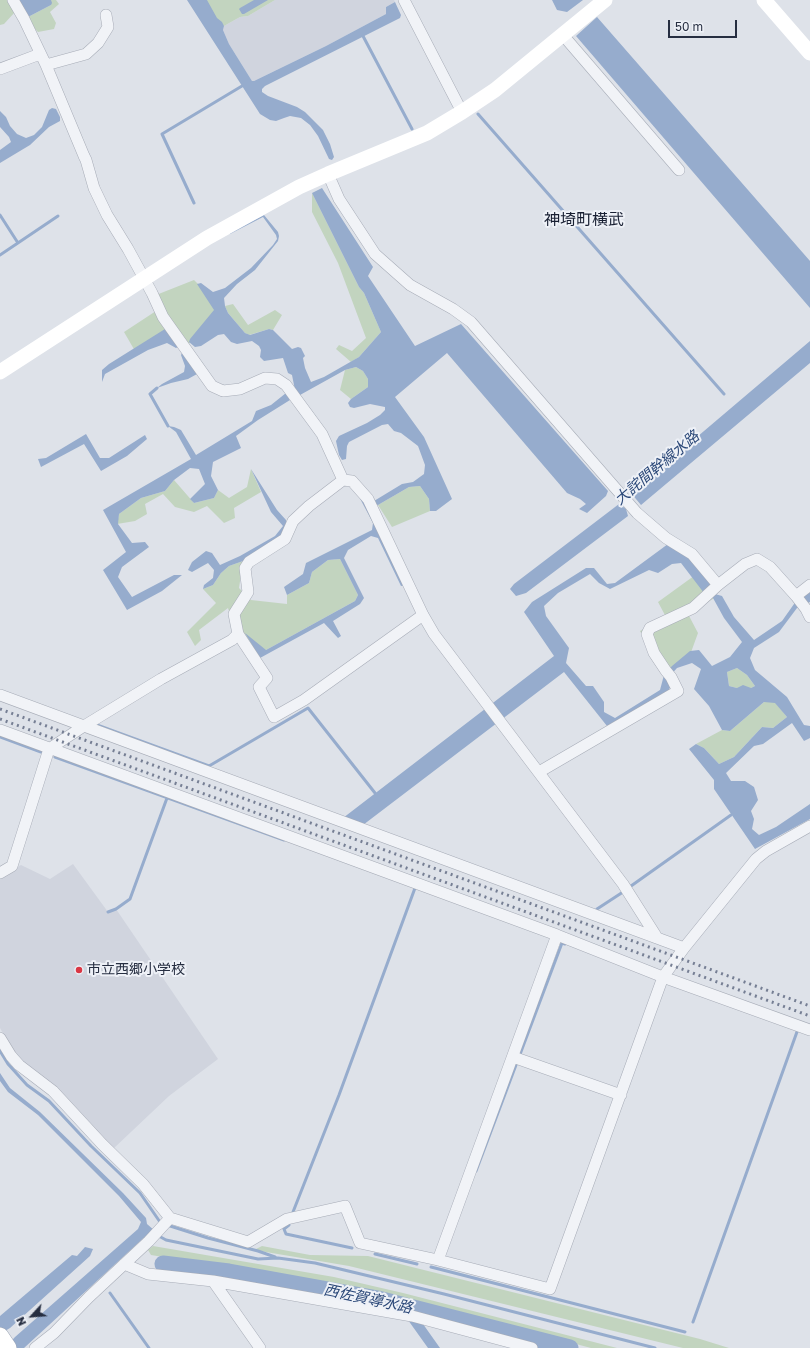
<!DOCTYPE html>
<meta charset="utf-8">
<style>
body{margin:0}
#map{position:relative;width:810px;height:1348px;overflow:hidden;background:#dee2e9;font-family:"Golos Text",sans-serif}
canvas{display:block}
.north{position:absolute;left:12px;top:1296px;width:40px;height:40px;-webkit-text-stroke:3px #eef1f7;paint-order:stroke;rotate:244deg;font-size:11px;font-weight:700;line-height:16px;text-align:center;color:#262e41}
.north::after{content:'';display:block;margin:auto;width:14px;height:18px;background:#262e41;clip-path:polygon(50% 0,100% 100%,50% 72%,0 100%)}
.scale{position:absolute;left:668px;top:20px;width:69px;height:18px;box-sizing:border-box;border:2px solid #262e41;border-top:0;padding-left:5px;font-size:12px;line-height:14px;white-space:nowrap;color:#262e41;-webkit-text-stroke:3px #eef1f7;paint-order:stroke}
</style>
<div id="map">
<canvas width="810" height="1348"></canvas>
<div class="north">N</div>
<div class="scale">50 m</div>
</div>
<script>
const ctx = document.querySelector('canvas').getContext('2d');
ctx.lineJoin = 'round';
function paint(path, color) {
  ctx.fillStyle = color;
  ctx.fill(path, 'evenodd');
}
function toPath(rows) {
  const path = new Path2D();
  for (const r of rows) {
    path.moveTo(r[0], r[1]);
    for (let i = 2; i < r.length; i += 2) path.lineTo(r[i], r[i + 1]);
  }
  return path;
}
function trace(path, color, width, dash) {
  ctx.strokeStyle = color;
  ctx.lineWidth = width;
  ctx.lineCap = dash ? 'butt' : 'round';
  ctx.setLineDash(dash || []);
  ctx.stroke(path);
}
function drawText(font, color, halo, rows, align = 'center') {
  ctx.font = font + ' "Golos Text","Noto Sans JP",sans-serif';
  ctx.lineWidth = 4;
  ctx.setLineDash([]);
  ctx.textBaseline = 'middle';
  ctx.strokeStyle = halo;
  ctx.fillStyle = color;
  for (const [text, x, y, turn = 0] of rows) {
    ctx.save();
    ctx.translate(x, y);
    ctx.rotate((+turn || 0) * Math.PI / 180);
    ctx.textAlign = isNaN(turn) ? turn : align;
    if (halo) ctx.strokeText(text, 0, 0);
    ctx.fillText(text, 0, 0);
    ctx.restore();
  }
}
const built = toPath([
 [275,0,394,0,395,2,386,7,386,14,326,46,254,81,252,81,229,44,223,30,224,26,240,17,248,16],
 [73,864,108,912,116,909,218,1059,169,1096,113,1149,18,1060,0,1028,0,876,21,865,50,879]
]);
const green = toPath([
 [0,0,8,0,15,12,4,24,0,25],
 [51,0,56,0,59,4,50,12,56,23,54,29,38,32,30,24,28,17,51,5],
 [200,0,275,0,248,16,240,17,224,26,211,21],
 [312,193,359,287,364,293,381,332,359,357,351,362,336,349,339,345,352,351,366,338,338,263,312,212],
 [194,280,215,301,221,322,182,348,164,336,135,351,124,332,156,311,151,297],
 [233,304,248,325,275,310,282,315,273,330,269,329,249,335,245,333,228,313,225,306],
 [356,367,363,371,368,379,368,387,351,399,340,390,345,370],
 [251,469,261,492,234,508,235,518,224,523,207,506,194,512,175,507,163,494,145,504,147,514,135,521,117,524,119,514,141,498,165,491,174,480,194,503,214,498,218,490,229,498,247,487],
 [420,486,429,499,430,511,392,527,378,505,409,487],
 [340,559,358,595,355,601,266,650,252,659,238,641,228,608,199,630,201,640,195,646,187,632,216,603,203,589,213,585,221,573,229,566,243,561,239,588,251,600,287,604,287,595,309,583,312,572,328,560],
 [698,573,716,597,688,614,698,633,690,655,664,675,640,631,666,617,658,602],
 [737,668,747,675,755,686,751,688,737,688,729,686,727,672],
 [764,702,775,702,787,717,773,728,762,727,734,757,719,764,704,748,696,744,722,730,730,731],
 [153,1246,334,1277,403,1293,617,1348,591,1348,393,1295,151,1255,148,1250],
 [262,1246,310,1255,368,1256,700,1339,729,1348,683,1348,349,1266,254,1250]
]);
const water = toPath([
 [17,0,51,0,52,3,51,5,28,17],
 [187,0,207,0,217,18,222,22,224,26,223,30,229,44,252,81,254,81,326,46,386,14,386,7,395,2,401,15,400,18,265,86,262,89,262,92,268,96,297,107,305,112,323,130,330,144,334,157,332,160,329,159,318,136,310,125,301,118,290,116,284,118,276,121,270,120,260,114],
 [254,0,268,0,244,14,242,14,239,9,240,8],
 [552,0,583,0,567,12,557,10],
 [597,17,810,261,810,308,576,36],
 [52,108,56,109,60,117,60,121,49,127,30,145,0,163,0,150,11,142,9,137,0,127,0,111,6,117,10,126,17,134,26,138,34,135,42,127,49,110],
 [322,188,373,267,368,276,415,346,461,324,608,491,606,496,587,513,579,509,586,504,580,499,567,493,447,353,395,397,424,437,452,499,436,511,430,511,429,499,420,486,409,487,378,505,374,504,374,501,402,484,413,482,424,474,425,465,418,446,401,433,394,431,388,424,382,425,349,442,347,446,346,459,342,460,339,455,336,441,339,436,367,423,380,415,385,410,385,407,370,404,354,408,350,407,348,403,351,399,368,387,368,379,363,371,356,367,345,370,300,395,295,390,292,375,288,373,283,358,264,361,260,357,261,350,259,346,252,341,237,344,231,342,224,334,218,335,201,346,195,347,189,342,190,339,214,310,197,284,201,283,213,292,225,288,251,268,273,245,277,239,276,235,263,217,230,234,229,233,264,215,278,232,279,236,278,241,255,270,237,284,224,298,225,306,228,313,245,333,250,335,269,329,273,330,292,349,298,347,301,348,305,356,303,358,305,368,311,382,324,377,359,357,381,332,364,293,359,287,312,193],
 [165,329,178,347,176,348,167,343,148,350,105,374,102,382,102,370,109,364],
 [810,341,810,363,641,505,631,493],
 [182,353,197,374,188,379,171,383,157,388,162,384,184,372,185,366,181,355],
 [286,393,290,400,258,420,236,436,241,448,213,462,211,476,218,490,214,498,194,503,190,499,205,484,199,469,190,468,174,480,165,491,141,498,119,514,118,524,132,543,145,542,149,547,122,567,118,577,132,597,174,575,182,575,162,591,127,610,103,570,126,552,103,510,191,459,176,432,168,426,174,427,181,430,196,455,252,421,256,411,271,405],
 [86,434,100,458,109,458,145,435,147,439,127,456,101,471,84,444,41,467,38,459,46,458],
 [251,469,277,510,286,520,287,529,280,538,243,561,229,566,221,573,213,585,203,589,204,585,213,578,214,570,208,563,192,572,188,570,192,562,206,551,212,553,220,565,240,556,275,536,283,526,271,512],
 [356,491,369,507,406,585,401,586,378,538,371,536,348,550,344,558,364,598,360,604,333,621,341,636,338,638,324,623,260,658,245,633,266,650,355,601,358,595,340,559,328,560,312,572,309,583,287,595,284,587,303,574,306,563,372,530,373,523],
 [619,504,626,509,628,516,526,593,516,596,510,589,514,584],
 [668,544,691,558,710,582,715,594,722,596,734,617,754,640,782,621,794,604,810,592,810,602,797,608,779,632,754,648,750,658,755,670,787,697,804,725,810,726,810,738,804,741,792,723,763,744,754,746,726,773,731,781,745,781,754,787,758,800,751,811,754,819,752,829,759,835,776,827,810,804,810,819,755,849,714,789,714,780,689,749,696,744,704,748,719,764,734,757,762,727,773,728,787,717,775,703,764,702,730,731,722,730,709,706,694,689,701,669,692,663,677,668,668,678,671,685,668,692,607,726,564,672,363,825,343,818,554,656,524,612,532,602,586,568,594,568,607,584,615,583],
 [681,563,704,593,709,593,713,598,724,618,742,642,730,657,712,666,699,650,690,651,672,666,664,675,660,690,615,718,604,712,604,702,593,686,586,686,566,663,569,648,546,616,544,606,558,593,590,574,599,583,610,589,649,570,658,573,672,564],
 [737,668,747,675,755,686,751,688,743,685,737,688,729,686,727,672],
 [0,1073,10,1088,40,1112,123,1193,146,1218,147,1224,155,1231,150,1236,148,1234,24,1348,5,1348,15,1337,138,1229,141,1222,119,1196,38,1115,8,1092,0,1081],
 [85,1247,93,1249,90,1256,10,1328,0,1334,0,1316,72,1255,77,1256],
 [408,1320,423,1324,440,1348,428,1348]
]);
const stream = toPath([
 [363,36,412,129],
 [478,114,724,394],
 [194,203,162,134,242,86],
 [0,215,18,243],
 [0,255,58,216],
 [157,388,150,394,168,426],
 [97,725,209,766,308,708,375,793],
 [0,737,41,752],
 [55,757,284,840],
 [631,886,731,815],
 [597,909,623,892],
 [108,912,116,909,130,899,167,798],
 [0,1051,8,1064,27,1085,49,1101,91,1146,140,1193,160,1222,162,1223],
 [476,1171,562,943,565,944],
 [293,1212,339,1095,415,888],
 [167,1225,208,1238,258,1251,275,1257],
 [289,1225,284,1229,286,1234,352,1248],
 [157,1235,166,1240,258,1259,278,1258,315,1263,444,1294,655,1348],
 [375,1254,417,1264],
 [431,1267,685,1332],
 [110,1293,149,1348],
 [693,1322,798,1029]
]);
const river = toPath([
 [163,1264,229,1272,378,1299,570,1348]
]);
const street = toPath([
 [13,0,24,19,46,65,84,156,86,160,94,188,107,215,128,249,152,293,163,317,212,386,223,391,240,389,265,378,277,379,286,385,322,434,343,480],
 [404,0,462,112],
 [562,34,679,170],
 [46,65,86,54,98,43,108,27,106,15],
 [0,69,40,54],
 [328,174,339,199,375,254,410,285,453,309,471,322,637,513,666,538,692,554,718,585],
 [796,596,810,585],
 [238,634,267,678,259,687,274,717,304,700,423,615],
 [0,695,684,948],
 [0,730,557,935,663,977,810,1030],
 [539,772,678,691,671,677,666,671,654,653,647,634,650,628,693,608,718,585,745,564,757,559,770,567,796,596,806,609,810,617],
 [0,873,12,866,49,749,84,726,161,679,232,640,238,634,234,614,248,592,245,568,249,562,285,539,293,521,309,506,343,480,352,481,368,499,423,615,434,634,623,884,656,936],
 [0,1038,11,1056,19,1065,53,1091,102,1144,143,1184,170,1218,248,1242,287,1219,345,1206,360,1243,438,1260,550,1289,663,977,684,948,756,859,766,851,810,826],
 [513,1057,621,1095],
 [438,1260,557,935],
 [124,1264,148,1274,213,1281,412,1316,532,1348],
 [213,1281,260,1348],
 [35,1348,54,1333,89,1297,149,1241,170,1218]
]);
const secondary = toPath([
 [764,0,810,53],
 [0,372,207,238,299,187,328,174,427,133,462,112,495,90,605,0]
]);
const primary = toPath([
 [0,1336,8,1348]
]);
const rail = toPath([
 [0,709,810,1006],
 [0,719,810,1016]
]);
const markers = [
 [79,970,4,"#da3744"]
];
const poiNames = [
 ["市立西郷小学校",87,970]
];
const waterNames = [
 ["大詫間幹線水路",657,468,-40],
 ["西佐賀導水路",368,1299,12]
];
const quarterNames = [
 ["神埼町横武",584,220]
];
paint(built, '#d0d4de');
paint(green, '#c2d4bf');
paint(water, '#96accd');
trace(stream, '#96accd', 3);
trace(river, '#96accd', 17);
trace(street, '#a7acb7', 12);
trace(primary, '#9ca5b6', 18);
trace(street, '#f1f3f7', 11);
trace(secondary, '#fff', 15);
trace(primary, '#fff', 17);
trace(rail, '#767f94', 3, [2, 4]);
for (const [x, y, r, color] of markers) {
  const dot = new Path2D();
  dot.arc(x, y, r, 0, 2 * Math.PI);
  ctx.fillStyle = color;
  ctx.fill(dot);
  trace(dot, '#eef1f7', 1.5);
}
drawText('14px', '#262e41', '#eef1f7', poiNames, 'left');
drawText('italic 15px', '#2c4979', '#eef1f7', waterNames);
drawText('16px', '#181f32', '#eef1f7', quarterNames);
</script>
